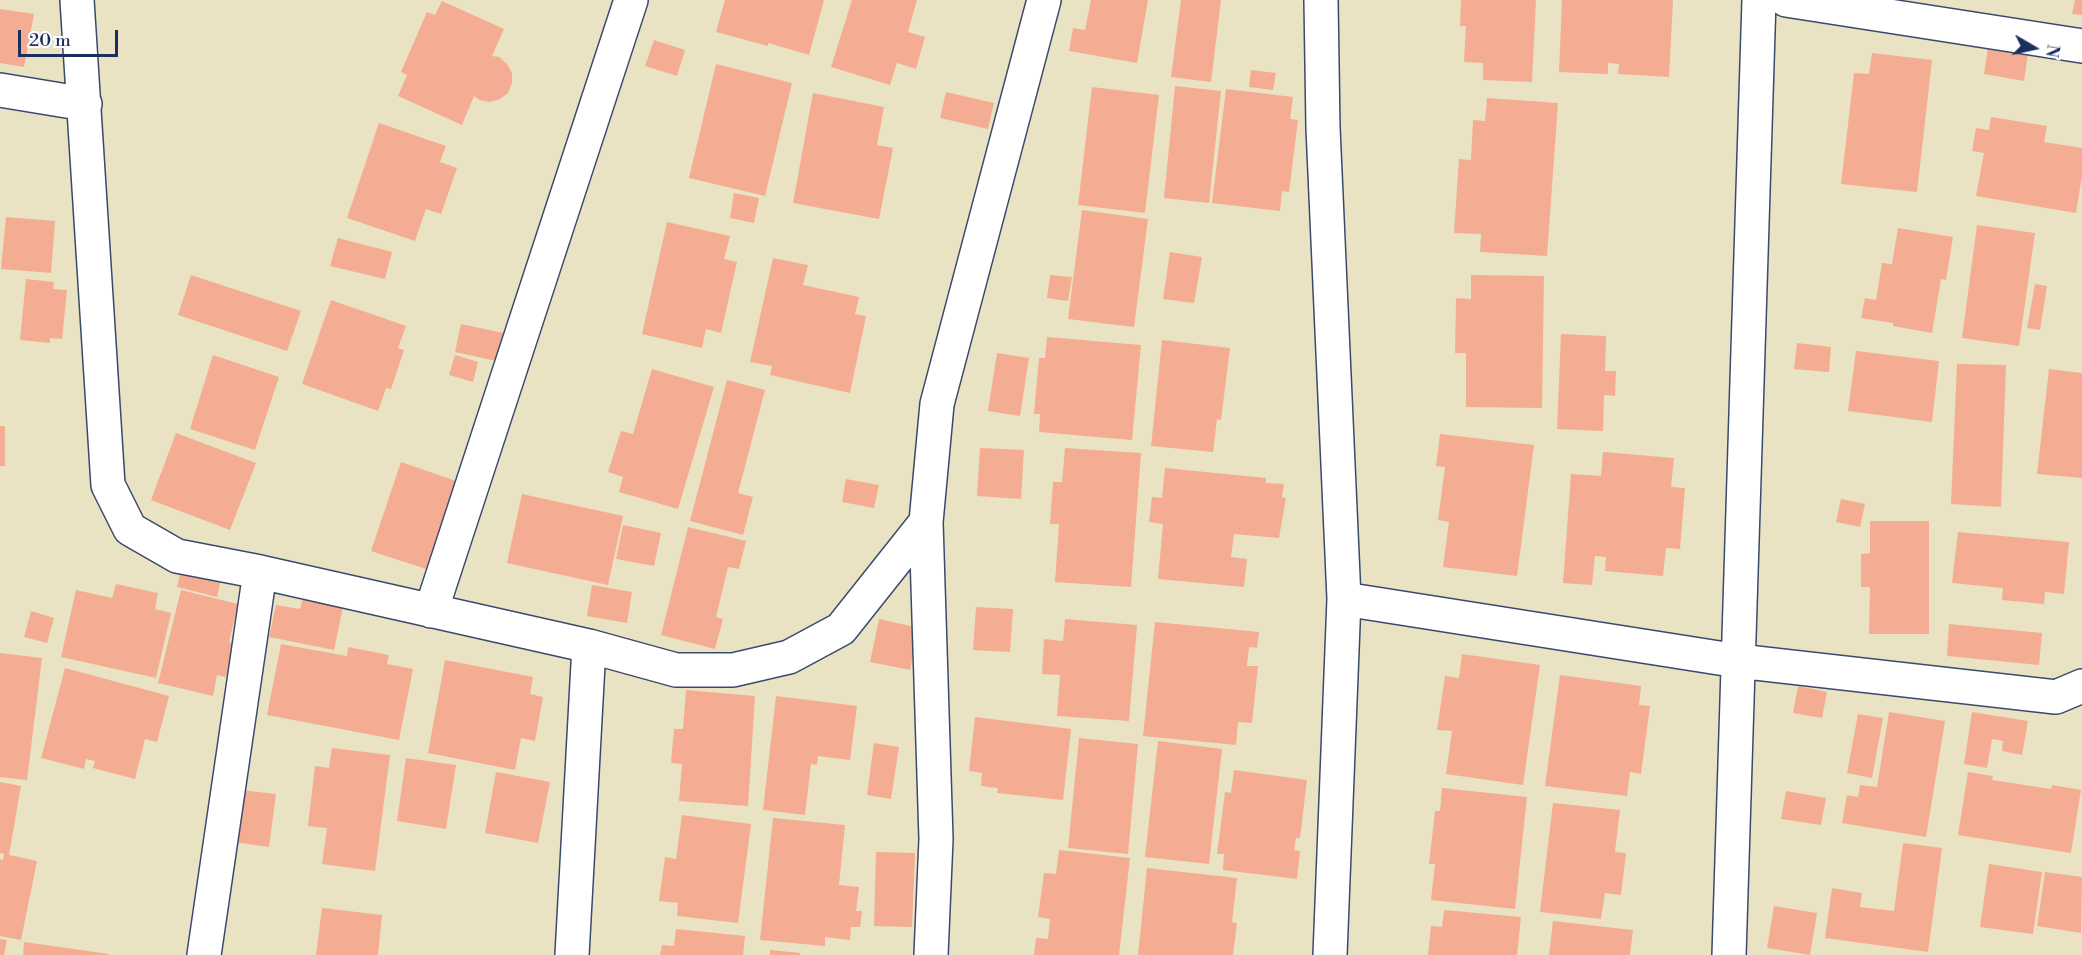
<!DOCTYPE html>
<style>
body{margin:0}
#map{position:relative;width:2082px;height:955px;overflow:hidden;background:#e9e3c3;font-family:"Libre Bodoni",serif}
canvas{display:block}
.north{position:absolute;left:2004px;top:18px;width:60px;height:60px;-webkit-text-stroke:4px #fff;paint-order:stroke;rotate:99deg;font-size:16px;font-weight:700;line-height:24px;text-align:center;color:#1b2f5e}
.north::after{content:'';display:block;margin:auto;width:21px;height:27px;background:#1b2f5e;clip-path:polygon(50% 0,100% 100%,50% 72%,0 100%)}
.scale{position:absolute;left:18px;top:30px;width:100px;height:27px;box-sizing:border-box;border:3px solid #1b2f5e;border-top:0;padding-left:8px;font-size:18px;line-height:21px;white-space:nowrap;color:#1b2f5e;-webkit-text-stroke:4px #fff;paint-order:stroke}
</style>
<div id="map">
<canvas width="2082" height="955"></canvas>
<div class="north">N</div>
<div class="scale">20 m</div>
</div>
<script>
const ctx = document.querySelector('canvas').getContext('2d');
ctx.lineJoin = 'round';
function paint(path, color) {
  ctx.fillStyle = color;
  ctx.fill(path, 'evenodd');
}
function toPath(rows) {
  const path = new Path2D();
  for (const r of rows) {
    path.moveTo(r[0], r[1]);
    for (let i = 2; i < r.length; i += 2) path.lineTo(r[i], r[i + 1]);
  }
  return path;
}
function trace(path, color, width, dash) {
  ctx.strokeStyle = color;
  ctx.lineWidth = width;
  ctx.lineCap = dash ? 'butt' : 'round';
  ctx.setLineDash(dash || []);
  ctx.stroke(path);
}
const building = toPath([
 [725,0,824,0,809,55,768,43,768,46,716,32],
 [852,0,917,0,908,32,925,37,916,69,897,63,890,85,831,67],
 [1091,0,1148,0,1137,63,1069,51,1073,28,1085,30],
 [1181,0,1221,0,1211,82,1171,77],
 [1461,0,1536,0,1532,82,1483,80,1483,63,1464,62,1466,26,1460,26],
 [1562,0,1673,0,1669,77,1618,74,1619,64,1608,63,1608,74,1559,72],
 [2075,0,2082,0,2082,15,2072,14],
 [442,1,504,29,492,56,499,57,507,64,512,73,512,83,508,93,500,99,490,102,480,100,474,96,462,125,398,96,407,75,401,72,427,12,435,15],
 [0,9,34,14,24,67,0,63],
 [654,40,685,50,677,76,645,66],
 [1988,48,2028,54,2024,81,1984,74],
 [1872,53,1932,60,1917,192,1841,184,1854,73,1869,74],
 [716,64,792,83,765,196,689,178],
 [1251,70,1276,73,1273,90,1249,87],
 [1175,86,1221,91,1209,203,1164,198],
 [1092,87,1159,95,1145,213,1078,205],
 [1226,89,1293,97,1290,119,1298,120,1289,192,1282,191,1280,211,1212,203],
 [946,92,994,103,988,129,940,118],
 [813,93,884,107,877,145,893,148,879,219,793,203],
 [1487,98,1558,103,1547,256,1480,252,1481,234,1454,233,1459,159,1471,160,1473,120,1485,121],
 [1991,117,2047,126,2044,142,2082,148,2082,176,2076,213,1976,196,1984,153,1972,151,1976,128,1989,130],
 [379,123,446,146,440,162,457,168,441,214,426,209,415,241,347,218],
 [734,193,759,198,754,223,730,218],
 [1082,210,1148,219,1134,327,1068,319],
 [6,217,55,221,51,273,1,269],
 [667,222,730,236,724,259,737,262,721,333,706,329,702,348,642,334],
 [1977,225,2035,233,2019,346,1962,338],
 [1898,228,1953,237,1946,280,1941,279,1932,333,1893,326,1893,323,1861,318,1865,298,1876,300,1882,263,1892,264],
 [338,238,392,252,385,279,330,266],
 [1170,252,1202,257,1194,303,1163,299],
 [773,258,808,265,803,285,859,297,855,314,866,316,850,393,770,375,772,366,750,362],
 [191,275,301,311,287,351,178,315],
 [1050,275,1072,277,1068,301,1047,298],
 [1471,275,1544,276,1542,408,1466,407,1466,353,1455,353,1456,298,1471,299],
 [26,279,54,282,53,289,67,290,62,339,50,338,50,343,20,340],
 [2035,284,2047,286,2040,330,2027,328],
 [331,300,406,326,398,348,404,350,391,389,386,388,378,411,302,384],
 [461,324,508,334,501,362,455,352],
 [1561,334,1606,336,1605,371,1616,371,1615,396,1604,395,1603,431,1557,429],
 [1047,337,1141,345,1132,440,1039,432,1040,414,1034,414,1039,358,1045,358],
 [1162,340,1230,348,1221,420,1217,419,1213,452,1151,446],
 [1797,343,1831,347,1829,372,1794,369],
 [1856,351,1939,361,1932,422,1848,411],
 [997,353,1029,358,1020,416,988,411],
 [213,355,279,377,255,450,190,429],
 [455,355,478,362,473,382,449,375],
 [1957,364,2006,365,2001,507,1951,504],
 [652,369,714,387,678,509,619,492,623,477,608,472,621,431,633,434],
 [2049,369,2082,373,2082,478,2037,474],
 [727,380,765,390,738,493,753,497,743,535,690,521],
 [0,426,5,426,5,466,0,466],
 [176,433,256,463,230,530,151,500],
 [1440,434,1534,445,1517,576,1443,567,1449,522,1438,520,1445,467,1436,466],
 [980,448,1024,450,1021,499,977,496],
 [1065,448,1141,453,1131,587,1055,582,1059,524,1050,524,1053,482,1062,482],
 [1603,452,1674,458,1671,487,1685,488,1680,549,1666,548,1663,576,1605,571,1606,557,1595,556,1592,585,1563,583,1571,474,1601,476],
 [401,462,456,481,426,569,371,551],
 [1165,468,1266,478,1266,483,1284,484,1282,497,1286,498,1279,538,1234,534,1231,557,1247,559,1244,587,1158,579,1163,524,1149,522,1152,497,1162,498],
 [846,479,879,485,874,508,842,502],
 [522,494,623,516,608,585,507,563],
 [1841,499,1865,504,1860,527,1836,522],
 [1870,521,1929,521,1929,634,1869,634,1870,587,1861,587,1861,554,1870,553],
 [623,525,661,533,654,566,616,559],
 [688,527,746,541,739,569,728,567,716,617,723,619,715,649,661,635],
 [1958,532,2069,542,2064,594,2045,592,2044,604,2002,600,2003,588,1952,583],
 [183,560,223,570,217,597,177,587],
 [116,584,158,593,155,609,171,613,156,678,61,657,76,590,112,598],
 [592,585,632,592,627,623,587,616],
 [181,590,238,604,229,642,234,644,226,677,217,675,213,696,158,683],
 [303,598,343,607,334,650,269,637,276,605,300,609],
 [976,607,1013,609,1010,652,973,650],
 [31,611,54,618,47,643,24,637],
 [879,619,919,628,910,670,870,662],
 [1065,619,1137,625,1129,721,1057,716,1060,675,1042,674,1044,639,1063,641],
 [1155,622,1259,632,1257,648,1249,647,1247,666,1258,666,1252,723,1238,722,1236,745,1143,736],
 [1949,624,2042,633,2039,665,1947,656],
 [281,644,347,656,348,647,389,655,387,664,413,669,399,740,267,715],
 [0,653,42,658,27,780,0,777],
 [1462,654,1540,665,1523,785,1446,774,1452,731,1437,730,1445,676,1459,678],
 [445,660,533,677,530,694,543,697,535,741,521,738,515,770,428,753],
 [65,668,169,696,157,742,145,739,135,779,93,768,95,761,86,759,84,769,41,758],
 [1560,675,1641,686,1639,705,1650,706,1641,774,1630,772,1627,796,1545,786],
 [1798,686,1827,692,1822,718,1793,713],
 [686,690,755,696,748,806,679,801,682,764,671,763,674,729,683,729],
 [776,696,857,706,850,760,818,756,817,765,811,764,805,815,763,810],
 [1889,712,1945,721,1926,837,1842,823,1847,795,1858,797,1860,785,1877,787],
 [1972,712,2028,721,2022,755,2002,751,2003,741,1992,739,1987,768,1964,764],
 [1858,714,1883,718,1872,778,1847,773],
 [975,717,1071,729,1063,800,997,793,998,788,981,786,982,773,969,771],
 [1079,738,1138,744,1128,854,1068,848],
 [1158,741,1222,749,1209,864,1145,857],
 [874,743,899,747,891,799,867,795],
 [332,748,390,755,375,871,322,864,327,828,308,826,315,766,329,768],
 [406,758,456,765,446,829,397,821],
 [1234,770,1307,780,1300,838,1296,838,1294,850,1300,851,1297,879,1223,870,1224,854,1217,854,1225,792,1231,793],
 [496,772,550,782,538,843,485,833],
 [1968,772,1993,776,1992,780,2051,789,2052,785,2081,790,2071,853,1958,835],
 [0,782,21,786,9,855,37,861,21,940,0,936,0,859,3,860,4,854,0,853],
 [1442,788,1527,797,1515,909,1431,900,1435,864,1429,864,1435,811,1440,811],
 [240,790,276,794,269,847,233,842],
 [1786,791,1826,798,1821,825,1781,819],
 [1553,803,1620,810,1615,852,1626,853,1621,895,1605,893,1601,919,1540,912],
 [682,815,751,824,738,923,677,916,678,903,659,901,665,857,676,859],
 [773,818,845,825,839,885,859,887,856,911,862,911,860,927,851,927,850,940,825,937,825,946,760,940],
 [1903,843,1942,848,1928,952,1825,938,1832,888,1862,893,1860,907,1894,911],
 [1059,850,1130,858,1119,955,1034,955,1036,938,1048,939,1050,919,1038,917,1044,873,1056,874],
 [876,852,915,853,912,927,874,926],
 [1989,864,2042,872,2033,934,1980,927],
 [1147,868,1237,878,1232,922,1237,923,1233,955,1138,955],
 [2045,872,2082,877,2081,933,2037,926],
 [1774,906,1817,913,1810,955,1767,948],
 [322,908,382,915,378,955,316,955],
 [1444,910,1521,917,1517,955,1428,955,1431,926,1442,927],
 [1553,921,1633,930,1630,955,1549,955],
 [676,929,745,936,743,955,660,955,662,945,674,946],
 [0,939,7,940,4,955,0,955],
 [24,942,109,954,109,955,23,955],
 [770,950,800,953,800,955,770,955]
]);
const minor = toPath([
 [77,0,108,485,130,529,177,556,260,572,589,646,676,670,733,670,789,657,841,629,926,522],
 [1321,0,1323,128,1344,599,1330,955],
 [1786,0,2082,46],
 [0,90,85,104],
 [1344,599,1738,661,2056,697,2082,686],
 [431,611,631,0],
 [204,955,260,572],
 [572,955,589,646],
 [931,955,936,839,926,522,937,404,1044,0],
 [1729,955,1759,0]
]);
paint(building, '#f4ad92');
trace(minor, '#3a4a6d', 36);
trace(minor, '#fff', 33);
</script>
